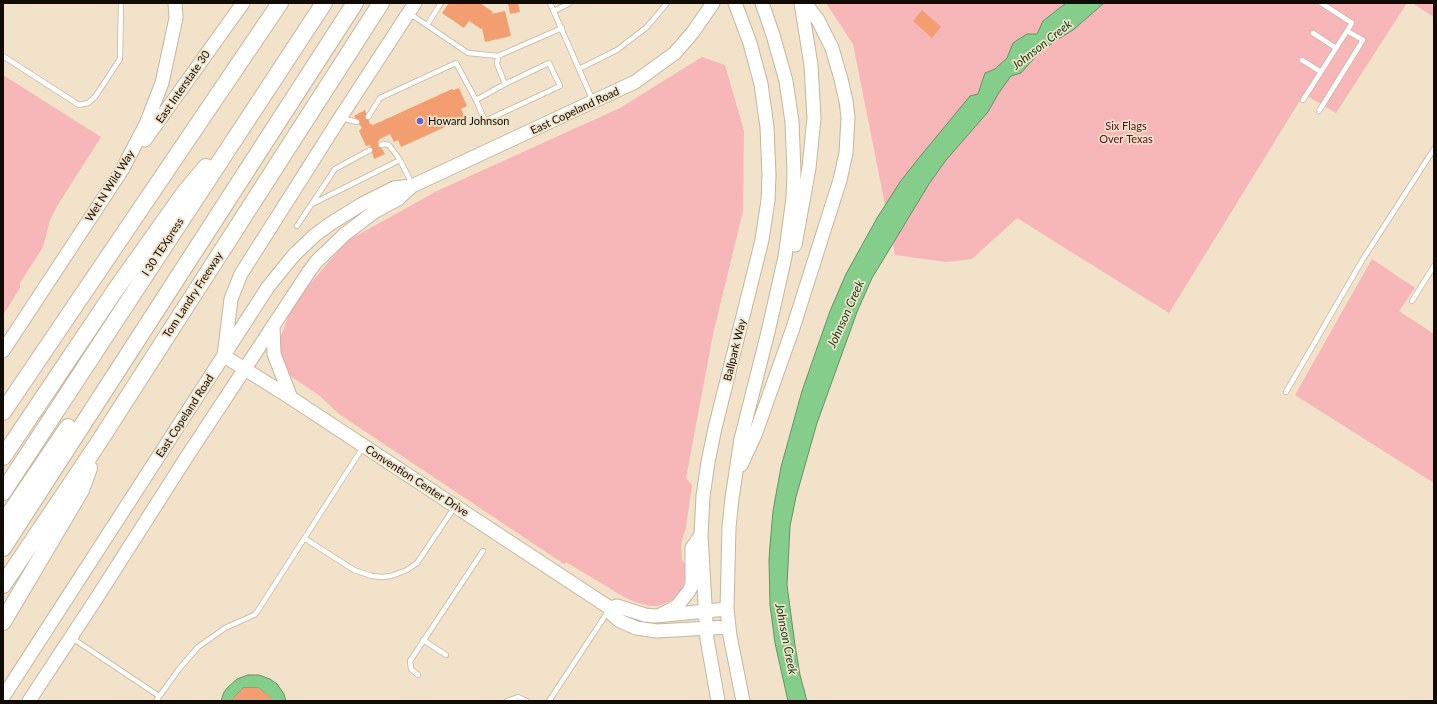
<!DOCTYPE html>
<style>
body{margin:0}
#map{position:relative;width:1437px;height:704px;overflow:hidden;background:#f1e2c9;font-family:Lato,sans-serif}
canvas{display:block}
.frame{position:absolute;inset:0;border:4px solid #100b04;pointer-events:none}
</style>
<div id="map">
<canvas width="1437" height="704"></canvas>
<div class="frame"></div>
</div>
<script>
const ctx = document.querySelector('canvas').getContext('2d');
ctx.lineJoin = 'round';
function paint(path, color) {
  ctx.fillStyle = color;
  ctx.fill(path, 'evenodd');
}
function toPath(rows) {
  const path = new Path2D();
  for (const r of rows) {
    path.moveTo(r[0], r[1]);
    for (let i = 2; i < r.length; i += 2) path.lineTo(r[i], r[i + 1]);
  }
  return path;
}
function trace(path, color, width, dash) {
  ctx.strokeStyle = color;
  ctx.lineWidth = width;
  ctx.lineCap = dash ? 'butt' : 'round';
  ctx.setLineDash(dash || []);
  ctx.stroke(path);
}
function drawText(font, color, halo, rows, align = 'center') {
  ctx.font = font + ' Lato,sans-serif';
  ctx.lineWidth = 3.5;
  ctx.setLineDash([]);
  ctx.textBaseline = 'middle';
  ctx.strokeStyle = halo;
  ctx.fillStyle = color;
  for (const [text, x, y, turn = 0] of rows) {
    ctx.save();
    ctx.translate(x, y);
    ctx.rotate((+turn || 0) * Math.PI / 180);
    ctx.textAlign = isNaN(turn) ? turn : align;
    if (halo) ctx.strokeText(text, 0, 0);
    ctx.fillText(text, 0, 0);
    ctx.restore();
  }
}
const green = toPath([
 [826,3,1407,3,1336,113,1304,94,1169,313,1017,218,972,259,947,262,895,255,853,44],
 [1412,3,1434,3,1434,17],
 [702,57,725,65,744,131,743,211,713,334,686,478,692,485,686,527,681,544,682,560,686,566,684,583,682,590,676,598,670,601,658,606,650,606,635,602,624,597,566,562,564,564,339,414,320,396,292,377,285,370,280,362,279,341,289,315,301,294,347,241,437,191,620,108],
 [3,75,101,137,57,206,50,220,43,247,20,283,20,288,3,315],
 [1372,259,1415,288,1399,311,1434,334,1434,483,1295,395]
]);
const water = toPath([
 [1066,3,1104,3,1073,30,1055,41,1037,55,1021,73,1011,76,998,94,988,112,946,160,929,184,872,278,857,312,817,423,796,497,790,526,787,585,795,645,800,675,807,701,788,701,775,643,770,605,769,560,770,545,773,511,781,467,802,391,830,311,846,274,877,218,900,182,918,159,970,96,978,94,985,73,995,69,1007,58,1013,43,1027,34,1037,34,1043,21,1066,3],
 [248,675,259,675,270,679,277,684,284,694,286,701,274,701,259,688,243,688,231,701,221,701,224,692,228,687,237,679,248,675]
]);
const building = toPath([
 [449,3,480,3,493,12,491,14,505,11,511,36,485,42,482,28,481,29,469,21,464,28,442,13],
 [508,3,518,3,520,12,510,14],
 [922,10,941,27,932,38,913,21],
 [459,88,467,106,461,109,465,118,401,147,398,140,394,142,390,134,380,139,378,142,385,154,374,159,370,145,366,146,359,131,362,128,354,116,365,110,370,124,373,125,452,89,453,90],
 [243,688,259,688,275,701,231,701]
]);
const lane = toPath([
 [550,3,593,101],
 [1321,3,1352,23,1347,31],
 [554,11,570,3],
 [409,13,468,53,498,56,562,28],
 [427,25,441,3],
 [1313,33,1336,48],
 [3,56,79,105,88,103,95,97,120,59,121,3],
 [498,56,497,64,505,84,476,100,485,121,560,86,549,63,505,84],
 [1302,60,1321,72],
 [579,69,617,50,647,27,667,3],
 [1303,100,1347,31,1363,40,1319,111],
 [368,117,380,98,456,63,476,100],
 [341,118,357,122],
 [381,145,384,144,389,145,400,160,412,184],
 [312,204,400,160],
 [297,226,335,169,370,150],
 [1412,301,1434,266],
 [1286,392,1363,259,1434,149],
 [304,538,354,570,372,576,382,577,391,576,407,570,417,563,454,508],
 [72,638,159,696],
 [423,640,446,655],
 [418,675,411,669,410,661,483,551],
 [156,701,179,669,198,647,225,628,254,615,257,612,363,447],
 [507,701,518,697,527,701],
 [549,701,609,610]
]);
const secondary = toPath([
 [415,3,340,118,241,274,231,299,224,356,291,398,610,608,612,614,620,621,636,628,657,631,728,627],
 [145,140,243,3],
 [795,245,809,168,814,118,811,65,801,3],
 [273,326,274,354,291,398],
 [3,351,122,170,146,124,162,83,176,18,175,3],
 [741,465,755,435,793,328,840,180,846,153,848,117,846,101,841,79,832,48,818,20,805,3],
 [610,608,617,606,645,615,655,616,727,609],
 [662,614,672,609,678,605,689,591,692,585,692,548,701,535],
 [3,697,268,287,294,255,315,235,330,224,362,204,394,188,412,186,635,82,675,53,693,32,713,3],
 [29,701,98,596,186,458,308,273,316,262,345,234,374,212,398,199,412,186],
 [718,701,707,639,701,535,703,496,708,462,715,428,762,240,768,200,769,175,767,127,761,84,750,43,735,3],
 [743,701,730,636,727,609,729,527,732,498,741,439,768,332,785,257,793,198,794,172,792,122,786,81,773,35,762,3]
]);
const highway = toPath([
 [3,412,280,3],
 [3,457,114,292,185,192,206,167],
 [3,492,324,3],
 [3,523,68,427],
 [3,548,355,3],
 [3,585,97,445,381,3],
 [3,622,81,490,89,468]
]);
const markers = [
 [420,121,4,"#6263dc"]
];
const streetNames = [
 ["East Interstate 30",183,87,-55],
 ["East Copeland Road",575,111,-25],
 ["Wet N Wild Way",110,186,-58],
 ["I 30 TEXpress",163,247,-57],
 ["Tom Landry Freeway",193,295,-57],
 ["Ballpark Way",735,350,-76],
 ["East Copeland Road",185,416,-57],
 ["Convention Center Drive",417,481,33]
];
const poiNames = [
 ["Howard Johnson",428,121]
];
const parkNames = [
 ["Six Flags",1126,126],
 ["Over Texas",1126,139]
];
const waterNames = [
 ["Johnson Creek",1042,45,-38],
 ["Johnson Creek",846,314,-66],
 ["Johnson Creek",786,639,79]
];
paint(green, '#f7b6b8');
paint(water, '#85cd8b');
trace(water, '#629362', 1);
paint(building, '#f39e71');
trace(lane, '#c4b69e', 6);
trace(secondary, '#c4b69e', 15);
trace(highway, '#c4b69e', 18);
trace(lane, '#fff', 4.5);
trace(secondary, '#fff', 13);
trace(highway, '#fff', 16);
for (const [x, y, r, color] of markers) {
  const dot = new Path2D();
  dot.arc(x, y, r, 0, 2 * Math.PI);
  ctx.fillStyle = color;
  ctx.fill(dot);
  trace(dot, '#f1e2c9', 1.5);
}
drawText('11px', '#100b04', '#f1e2c9', streetNames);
drawText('11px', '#100b04', '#f1e2c9', poiNames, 'left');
drawText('11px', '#60081c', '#f1e2c9', parkNames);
drawText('italic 12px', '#0f4218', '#f1e2c9', waterNames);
</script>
